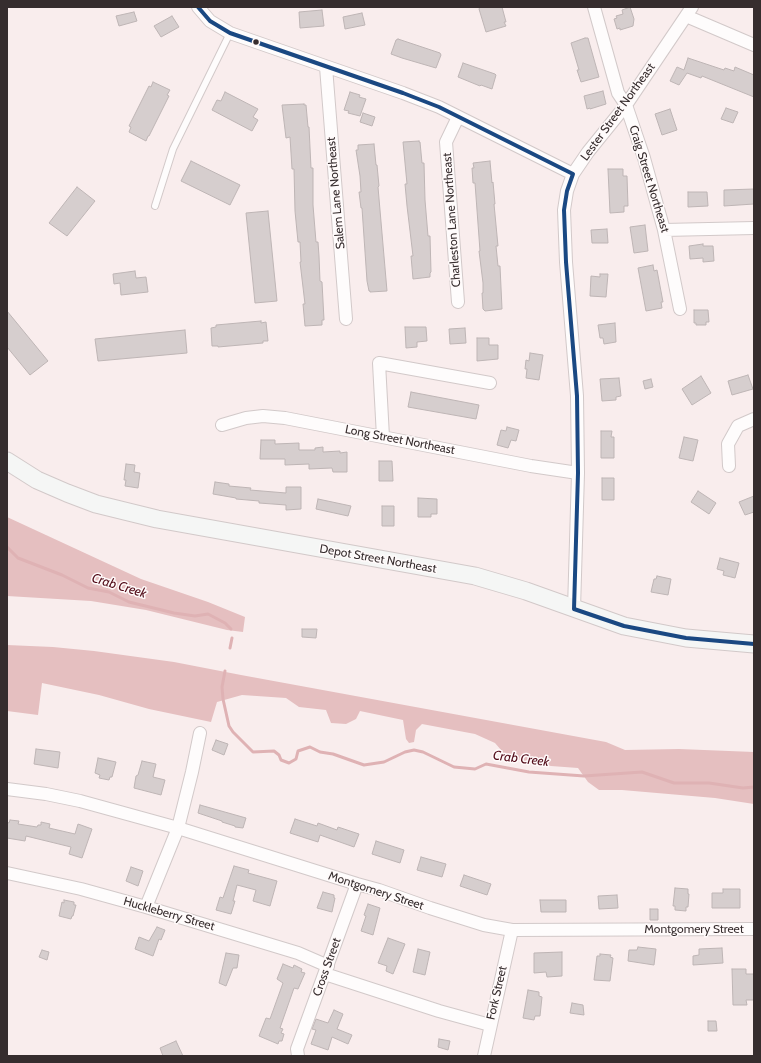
<!DOCTYPE html>
<style>
body{margin:0}
#map{position:relative;width:761px;height:1063px;overflow:hidden;background:#f9eded;font-family:Cabin,sans-serif}
canvas{display:block}
.frame{position:absolute;inset:0;border:8px solid #362d2e;pointer-events:none}
</style>
<div id="map">
<canvas width="761" height="1063"></canvas>
<div class="frame"></div>
</div>
<script>
const ctx = document.querySelector('canvas').getContext('2d');
ctx.lineJoin = 'round';
function paint(path, color) {
  ctx.fillStyle = color;
  ctx.fill(path, 'evenodd');
}
function toPath(rows) {
  const path = new Path2D();
  for (const r of rows) {
    path.moveTo(r[0], r[1]);
    for (let i = 2; i < r.length; i += 2) path.lineTo(r[i], r[i + 1]);
  }
  return path;
}
function trace(path, color, width, dash) {
  ctx.strokeStyle = color;
  ctx.lineWidth = width;
  ctx.lineCap = dash ? 'butt' : 'round';
  ctx.setLineDash(dash || []);
  ctx.stroke(path);
}
function drawText(font, color, halo, rows, align = 'center') {
  ctx.font = font + ' Cabin,sans-serif';
  ctx.lineWidth = 3;
  ctx.setLineDash([]);
  ctx.textBaseline = 'middle';
  ctx.strokeStyle = halo;
  ctx.fillStyle = color;
  for (const [text, x, y, turn = 0] of rows) {
    ctx.save();
    ctx.translate(x, y);
    ctx.rotate((+turn || 0) * Math.PI / 180);
    ctx.textAlign = isNaN(turn) ? turn : align;
    if (halo) ctx.strokeText(text, 0, 0);
    ctx.fillText(text, 0, 0);
    ctx.restore();
  }
}
const forest = toPath([
 [7,517,141,579,208,602,245,617,243,632,227,630,146,610,91,601,7,596],
 [7,645,53,647,94,651,174,662,241,675,606,742,625,750,679,749,754,752,754,804,715,798,622,790,599,790,588,782,578,768,551,766,508,758,495,743,475,734,422,724,416,730,414,742,409,743,406,739,403,720,360,711,356,719,346,724,331,723,326,710,299,707,286,698,242,695,217,702,211,722,149,709,99,695,42,683,38,715,7,711]
]);
const stream = toPath([
 [7,547,18,558,62,575,88,588,109,592,129,602,174,613,195,616,208,614,225,623,231,629],
 [230,648,232,638],
 [225,671,222,687,223,699,229,726,233,732,253,752,274,751,279,755,281,760,289,763,296,759,298,751,310,747,320,752,333,754,364,765,384,762,405,752,414,750,423,752,454,767,475,769,486,764,529,772,584,776,642,772,674,783,709,783,743,788,754,787]
]);
const building = toPath([
 [480,7,502,7,506,22,504,22,506,26,486,32,479,9,480,7],
 [630,7,634,19,633,26,620,30,620,28,617,29,614,19,617,18,616,16,623,14,622,10,630,7],
 [322,10,324,26,300,28,299,12,322,10],
 [134,12,137,21,119,26,116,16,134,12],
 [362,13,365,25,345,29,343,17,362,13],
 [172,16,179,27,161,37,154,26,172,16],
 [585,38,588,38,599,77,581,82,577,70,579,70,571,43,585,38],
 [398,39,440,53,441,55,436,68,402,58,391,54,396,40,398,39],
 [688,58,724,70,725,68,734,71,735,67,754,75,754,97,702,76,701,78,687,73,679,85,670,81,677,67,684,70,688,58],
 [463,63,495,74,496,75,492,89,481,85,480,86,458,77,463,63],
 [153,82,170,90,167,95,169,96,149,136,148,136,146,141,129,132,131,127,129,126,149,86,151,87,153,82],
 [603,91,606,104,590,109,590,108,587,109,584,96,603,91],
 [225,92,258,109,253,117,258,120,252,131,212,110,217,100,221,101,225,92],
 [350,92,360,95,359,97,366,99,360,116,348,113,349,111,344,110,350,92],
 [304,104,304,105,306,105,308,127,309,127,311,168,313,168,313,205,316,242,318,242,319,256,320,281,322,282,324,320,322,320,322,325,305,326,303,304,305,304,300,262,301,262,300,242,298,242,295,211,294,169,292,169,290,137,286,138,282,105,304,104],
 [726,108,738,112,733,123,721,119,726,108],
 [670,109,677,130,662,135,655,114,670,109],
 [363,113,375,117,372,126,360,122,363,113],
 [419,141,419,142,420,142,422,163,424,163,425,200,428,236,430,236,431,272,430,273,430,277,413,279,411,256,413,256,407,206,405,184,407,184,403,142,419,141],
 [374,144,376,165,377,165,379,186,378,187,387,291,370,292,370,291,369,291,367,281,362,208,361,208,359,192,361,192,360,176,356,150,358,150,358,145,374,144],
 [191,161,240,185,230,205,181,181,191,161],
 [490,161,492,183,493,182,495,204,494,204,498,246,496,246,498,266,500,266,502,309,485,311,483,309,482,293,483,293,483,283,479,251,480,251,475,183,473,183,472,168,474,168,473,163,490,161],
 [608,169,623,169,623,176,627,176,628,206,624,206,624,212,610,213,608,169],
 [77,187,95,201,67,236,49,223,77,187],
 [754,189,754,204,724,206,724,190,754,189],
 [688,192,707,192,708,206,688,207,688,192],
 [268,211,277,301,255,303,246,213,268,211],
 [645,225,648,251,634,253,630,227,645,225],
 [607,229,608,243,592,243,591,230,607,229],
 [703,244,703,246,713,246,714,261,703,262,703,258,690,259,689,246,703,244],
 [653,265,654,271,657,270,663,302,661,302,662,308,646,311,638,268,653,265],
 [135,271,136,278,146,277,148,292,121,295,120,283,114,284,113,274,135,271],
 [600,274,608,274,606,297,590,296,591,276,600,277,600,274],
 [694,310,708,310,709,322,706,322,706,325,696,325,696,323,694,323,694,310],
 [7,311,48,361,30,375,7,347,7,311],
 [261,321,261,323,266,322,268,341,263,341,263,343,218,347,218,346,212,346,211,328,216,327,216,325,261,321],
 [615,323,616,342,604,344,603,338,600,338,598,325,615,323],
 [405,327,426,327,427,341,417,342,417,347,406,348,405,327],
 [465,328,466,343,450,344,449,329,465,328],
 [185,330,187,353,98,361,95,339,185,330],
 [477,338,489,338,489,345,498,345,498,359,477,361,477,338],
 [530,353,543,355,539,380,526,378,527,369,525,369,526,360,529,361,530,353],
 [748,375,753,389,732,395,728,381,748,375],
 [701,376,711,393,692,405,682,389,701,376],
 [619,378,621,396,616,397,616,400,602,401,600,379,619,378],
 [651,379,653,387,645,389,643,381,651,379],
 [411,392,479,405,476,419,408,407,411,392],
 [507,427,519,430,516,441,511,440,508,448,497,445,501,430,506,431,507,427],
 [601,431,612,431,611,437,614,437,614,458,601,458,601,431],
 [684,437,698,440,693,461,679,458,684,437],
 [261,440,275,440,275,444,299,443,299,450,315,450,315,448,323,447,323,452,340,451,340,453,347,452,347,472,333,472,332,468,309,469,309,464,285,465,285,459,260,459,261,440],
 [379,461,392,461,393,481,379,481,379,461],
 [126,464,135,465,134,472,140,473,138,488,125,486,126,480,124,480,126,464],
 [602,478,614,478,614,500,602,500,602,478],
 [215,482,229,484,229,486,251,488,250,490,286,493,286,487,301,487,301,509,286,510,286,505,259,503,259,501,236,499,236,498,213,494,215,482],
 [698,491,716,503,709,514,691,502,698,491],
 [754,496,754,512,745,515,739,502,754,496],
 [418,498,437,499,437,514,431,514,431,517,418,517,418,498],
 [318,499,351,506,348,516,316,509,318,499],
 [382,506,394,506,394,526,382,526,382,506],
 [720,558,739,563,735,578,723,575,724,571,717,569,720,558],
 [657,576,671,579,668,595,651,592,654,579,656,579,657,576],
 [302,629,317,629,316,638,302,637,302,629],
 [216,740,228,744,224,755,212,750,216,740],
 [36,749,60,752,58,768,34,764,36,749],
 [98,758,116,762,112,777,110,777,109,780,99,778,100,775,95,773,98,758],
 [142,761,156,764,153,777,165,780,161,795,134,788,136,776,138,775,142,761],
 [200,805,246,818,243,828,235,827,235,826,222,822,222,821,198,813,200,805],
 [295,819,317,826,318,823,337,830,338,827,359,834,354,847,320,835,318,842,290,833,295,819],
 [10,820,19,821,18,824,37,827,38,825,41,825,41,822,50,824,49,828,75,834,78,824,92,829,82,858,69,854,71,847,26,836,25,841,7,838,7,822,9,823,10,820],
 [376,841,404,850,400,863,372,854,376,841],
 [421,857,446,864,442,877,417,870,421,857],
 [234,866,249,870,248,873,277,881,270,906,253,901,256,890,237,885,233,901,235,901,231,914,216,910,220,897,223,898,234,866],
 [131,867,143,871,138,886,126,881,131,867],
 [464,875,491,884,487,895,460,886,464,875],
 [675,888,688,889,688,894,689,894,688,907,686,907,686,911,675,910,675,906,673,906,675,888],
 [723,889,740,889,740,908,712,908,712,893,723,893,723,889],
 [323,892,334,895,334,898,335,898,332,912,317,908,323,892],
 [617,895,618,908,599,909,598,896,617,895],
 [64,900,74,902,74,905,76,905,73,916,72,916,71,919,59,916,62,902,64,903,64,900],
 [540,900,566,900,566,912,541,912,540,900],
 [368,904,380,908,373,935,361,931,366,916,364,915,368,904],
 [650,909,658,909,658,920,650,920,650,909],
 [157,927,165,930,161,940,159,939,153,956,135,949,139,937,149,941,157,927],
 [388,938,405,944,393,974,386,971,387,966,378,963,388,938],
 [638,947,656,949,654,965,628,961,629,950,637,950,638,947],
 [722,948,723,963,693,965,693,956,699,955,699,949,722,948],
 [418,949,430,952,425,975,413,972,418,949],
 [42,950,49,952,47,960,39,957,42,950],
 [562,952,562,976,547,977,546,972,534,973,534,953,562,952],
 [226,953,239,955,237,968,233,968,226,986,219,983,226,953],
 [600,954,611,955,610,957,613,958,610,981,594,980,597,956,600,956,600,954],
 [283,964,293,968,294,965,302,969,301,972,305,973,298,989,294,988,280,1028,283,1029,281,1033,284,1034,282,1041,279,1041,278,1044,259,1036,266,1018,270,1019,283,983,277,979,283,964],
 [732,969,746,969,746,974,754,974,754,1000,746,1000,747,1005,733,1005,732,969],
 [528,990,539,992,539,996,542,997,540,1016,535,1016,534,1020,523,1018,528,990],
 [572,1003,583,1005,584,1015,570,1013,572,1003],
 [334,1010,343,1014,337,1029,352,1035,348,1044,332,1037,328,1050,311,1044,316,1030,312,1029,316,1019,328,1023,334,1010],
 [708,1021,716,1021,717,1031,708,1031,708,1021],
 [439,1039,450,1041,448,1050,438,1047,439,1039],
 [176,1041,183,1056,163,1056,160,1048,176,1041]
]);
const lane = toPath([
 [155,206,173,149,230,33]
]);
const street = toPath([
 [198,7,210,21,230,33,403,93,439,107,573,174],
 [594,7,618,93,626,105,644,158,664,230,680,309],
 [686,16,754,45],
 [326,67,346,319],
 [664,230,754,228],
 [458,302,446,142,458,117],
 [222,425,246,418,263,416,285,418,531,466,578,473],
 [383,437,379,363,490,383],
 [729,466,728,444,738,426,754,419],
 [574,609,578,473,577,396,566,262,564,210,567,191,573,174,588,152,626,105,692,7],
 [7,789,46,794,80,801,178,828,357,884,379,890,430,908,484,925,512,930,754,929],
 [7,873,81,889,146,907,298,953,328,966],
 [146,907,178,828,192,772,200,733],
 [325,974,439,1011,490,1025],
 [298,1056,297,1049,357,884],
 [484,1056,512,930]
]);
const secondary = toPath([
 [7,461,37,480,67,493,96,504,157,519,475,576,526,591,624,626,686,638,754,644]
]);
const bus1 = toPath([
 [198,7,210,21,230,33,403,93,439,107,573,174,567,191,564,210,566,262,577,396,578,473,574,609,624,626,686,638,754,644]
]);
const markers = [
 [256,42,3.5,"#362d2e"]
];
const streetNames = [
 ["Lester Street Northeast",618,112,-54],
 ["Craig Street Northeast",649,179,73],
 ["Salem Lane Northeast",336,193,-95],
 ["Charleston Lane Northeast",452,220,-94],
 ["Long Street Northeast",400,440,11],
 ["Depot Street Northeast",378,559,10],
 ["Montgomery Street",376,891,18],
 ["Huckleberry Street",169,914,16],
 ["Montgomery Street",694,929],
 ["Cross Street",327,967,-70],
 ["Fork Street",497,993,-77]
];
const waterNames = [
 ["Crab Creek",119,586,17],
 ["Crab Creek",521,759,7]
];
paint(forest, '#e5bfc0');
trace(stream, '#dfb2b4', 3);
paint(building, '#d6cece');
trace(building, '#beb5b5', 1);
trace(lane, '#d2c9c9', 8);
trace(street, '#d2c9c9', 14);
trace(secondary, '#d2c9c9', 19);
trace(lane, '#fefcfc', 6);
trace(street, '#fefcfc', 12);
trace(secondary, '#f5f6f5', 17);
trace(bus1, '#1a4882', 4);
for (const [x, y, r, color] of markers) {
  const dot = new Path2D();
  dot.arc(x, y, r, 0, 2 * Math.PI);
  ctx.fillStyle = color;
  ctx.fill(dot);
  trace(dot, '#fffafa', 1.5);
}
drawText('12px', '#362d2e', '#fffafa', streetNames);
drawText('italic 13px', '#520b18', '#fffafa', waterNames);
</script>
